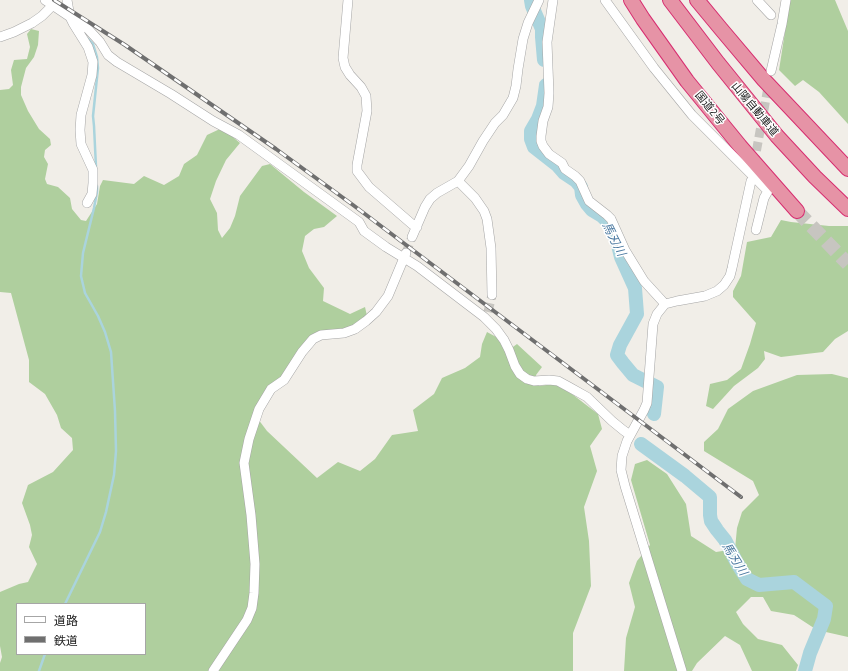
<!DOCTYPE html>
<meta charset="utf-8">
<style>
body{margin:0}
#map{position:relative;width:848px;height:671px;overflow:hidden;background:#f1eee8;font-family:Ubuntu,"Noto Sans JP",sans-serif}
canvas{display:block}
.legend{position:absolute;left:16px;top:603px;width:130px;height:52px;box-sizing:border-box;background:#fff;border:1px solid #a6a6a6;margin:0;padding:5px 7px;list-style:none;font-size:12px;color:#212121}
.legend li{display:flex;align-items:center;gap:8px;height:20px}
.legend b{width:20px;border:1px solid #a6a6a6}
</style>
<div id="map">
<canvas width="848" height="671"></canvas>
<ul class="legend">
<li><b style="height:5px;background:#fff"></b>道路</li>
<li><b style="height:5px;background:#6f6f6f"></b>鉄道</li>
</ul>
</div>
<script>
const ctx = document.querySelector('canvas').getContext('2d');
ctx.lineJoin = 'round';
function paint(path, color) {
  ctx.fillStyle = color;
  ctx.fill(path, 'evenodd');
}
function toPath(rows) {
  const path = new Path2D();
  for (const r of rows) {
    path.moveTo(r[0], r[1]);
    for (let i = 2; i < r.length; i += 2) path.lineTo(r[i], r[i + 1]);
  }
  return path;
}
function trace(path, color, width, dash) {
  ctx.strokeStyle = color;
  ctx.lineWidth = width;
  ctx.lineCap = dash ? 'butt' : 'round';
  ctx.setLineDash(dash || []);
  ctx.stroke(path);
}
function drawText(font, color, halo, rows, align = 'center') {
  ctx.font = font + ' Ubuntu,"Noto Sans JP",sans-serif';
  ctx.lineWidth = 3;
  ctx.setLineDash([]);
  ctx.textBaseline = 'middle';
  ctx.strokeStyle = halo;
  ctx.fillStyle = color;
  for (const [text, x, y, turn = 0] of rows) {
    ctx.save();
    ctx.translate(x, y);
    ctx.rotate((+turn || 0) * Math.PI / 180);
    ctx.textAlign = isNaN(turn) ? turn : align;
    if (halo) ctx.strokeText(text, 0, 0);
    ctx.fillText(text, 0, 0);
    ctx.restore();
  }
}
const forest = toPath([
 [790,0,835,0,848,31,848,124,819,92,803,80,795,86,779,70],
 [31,29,39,31,38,45,34,57,26,68,21,87,21,95,28,111,39,129,50,139,51,145,45,150,44,157,48,164,45,179,47,184,58,187,70,198,72,209,81,220,86,221,97,204,100,186,103,180,134,184,144,176,164,185,179,176,184,164,197,155,207,135,222,128,240,143,226,160,216,181,210,199,217,213,218,230,222,238,230,228,235,216,240,196,262,166,270,164,304,192,337,216,324,227,314,229,305,236,302,251,309,268,324,288,323,301,350,314,365,307,367,316,348,329,313,335,255,415,267,431,317,478,338,462,360,471,375,459,392,435,418,431,413,410,434,394,442,378,465,368,480,357,482,344,487,332,498,338,506,352,517,344,542,367,536,375,539,386,554,384,572,394,598,414,602,429,590,446,597,471,584,507,589,541,591,586,573,633,573,671,0,671,0,663,2,657,0,646,0,592,19,584,28,582,37,564,29,547,32,535,30,525,22,503,28,485,53,472,73,450,72,438,61,428,57,415,45,394,29,382,29,360,11,293,0,292,0,90,9,89,13,85,11,70,14,60,27,59,30,47,27,34],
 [17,604,145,604,145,654,17,654],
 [781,220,791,222,829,226,848,226,848,331,835,339,823,352,781,357,764,351,765,359,758,368,734,386,713,409,706,406,710,384,727,380,741,369,750,344,756,323,733,297,733,291,741,276,747,242,771,237],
 [832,374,848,378,848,637,817,630,794,615,771,611,763,597,751,597,736,612,743,624,758,639,782,645,798,665,796,671,752,671,740,645,725,636,697,663,692,671,624,671,626,638,635,607,629,583,637,561,650,545,631,480,635,464,647,460,667,474,686,504,691,536,716,552,735,549,737,528,742,512,759,495,753,481,704,451,704,442,718,429,728,409,753,391,797,375]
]);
const stream = toPath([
 [87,38,93,44,97,57,98,68,93,116,94,126,96,167],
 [65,604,100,532,106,512,114,475,116,451,115,411,111,352,105,332,98,316,85,293,81,276,83,253,94,208,97,192,97,186],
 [39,671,45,654]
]);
const river = toPath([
 [531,0,532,6,542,29,542,37,544,60],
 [546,85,543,106,538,119,531,131,531,139,534,147,557,165,564,173,576,181,581,187,582,195,587,204,592,210,602,216,608,222,617,241,621,257,635,288,637,314,620,345,617,355,623,363,633,375,657,387,654,414],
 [641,444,685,476,710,497,710,515,711,521,717,530,725,540,737,563,747,579,759,585,794,582,826,606,824,619,810,653,805,671]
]);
const minorTunnel = toPath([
 [754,164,769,82],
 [406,253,412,237],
 [488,312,492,295]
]);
const highwayTunnel = toPath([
 [797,211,848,264]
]);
const minor = toPath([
 [45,0,88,29,100,42,108,55,117,62,171,94,213,121,239,135,359,222,364,231,386,247,417,266,484,317,496,329,504,340,509,350,515,366,520,374,527,379,534,381,549,380,558,381,569,387,587,397,612,421,623,430,630,435],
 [67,0,70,17,73,23,88,47,93,62,92,75,81,115,80,130,81,144,93,170,93,183,92,194,87,203],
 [348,0,343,58,345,67,350,75,361,87,366,96,367,111,357,165,357,171,369,187,413,225,417,227],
 [553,0,547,42,549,93,548,107,543,121,541,136,541,141,543,146,549,154,562,163,565,169,575,176,580,181,589,201,607,215,611,219,625,250,644,281,665,304],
 [605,0,654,68,692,115,768,191,764,198,756,230],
 [757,0,771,15],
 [0,37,14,32,32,23,42,16,53,5],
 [771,71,782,24,786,0],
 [458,181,475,198,484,211,487,219,491,248,492,295],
 [412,237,425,207,430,199,437,193,458,181,469,166,483,141,495,123,503,115,513,98,516,86,518,69,523,39,528,23,539,0],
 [213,671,247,620,252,608,254,593,255,564,251,515,244,463,249,439,259,409,271,389,284,380,302,352,313,339,321,335,344,333,355,329,366,321,376,312,388,296,406,253],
 [682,671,625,486,621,470,622,456,627,441,644,410,647,403,653,324,657,314,665,304,677,301,705,296,717,291,724,285,730,276,732,268,751,181]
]);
const highway = toPath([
 [631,0,643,19,687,81,740,146,797,211],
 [670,0,718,63,777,136,815,177,848,209],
 [697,0,721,29,764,80,848,169]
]);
const rail = toPath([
 [54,0,125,45,276,149,353,205,741,497]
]);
const streetNames = [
 ["国道2号",710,108,51],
 ["山陽自動車道",755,109,50]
];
const waterNames = [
 ["馬刃川",614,239,63],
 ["馬刃川",735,559,58]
];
paint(forest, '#afcf9e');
trace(stream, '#aad4dd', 2.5);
trace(river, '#aad4dd', 14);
trace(minorTunnel, '#c7c5c0', 9, [9, 4.5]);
trace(highwayTunnel, '#c7c5c0', 14, [14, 7]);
trace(minor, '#a5a5a5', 10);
trace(highway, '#d72d70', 16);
trace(minor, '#fff', 9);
trace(highway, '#e693a6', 14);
trace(rail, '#6f6f6f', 4);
trace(rail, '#fff', 2.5, [8]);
drawText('11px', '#212121', '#fff', streetNames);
drawText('italic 12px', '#4978a0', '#fff', waterNames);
</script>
